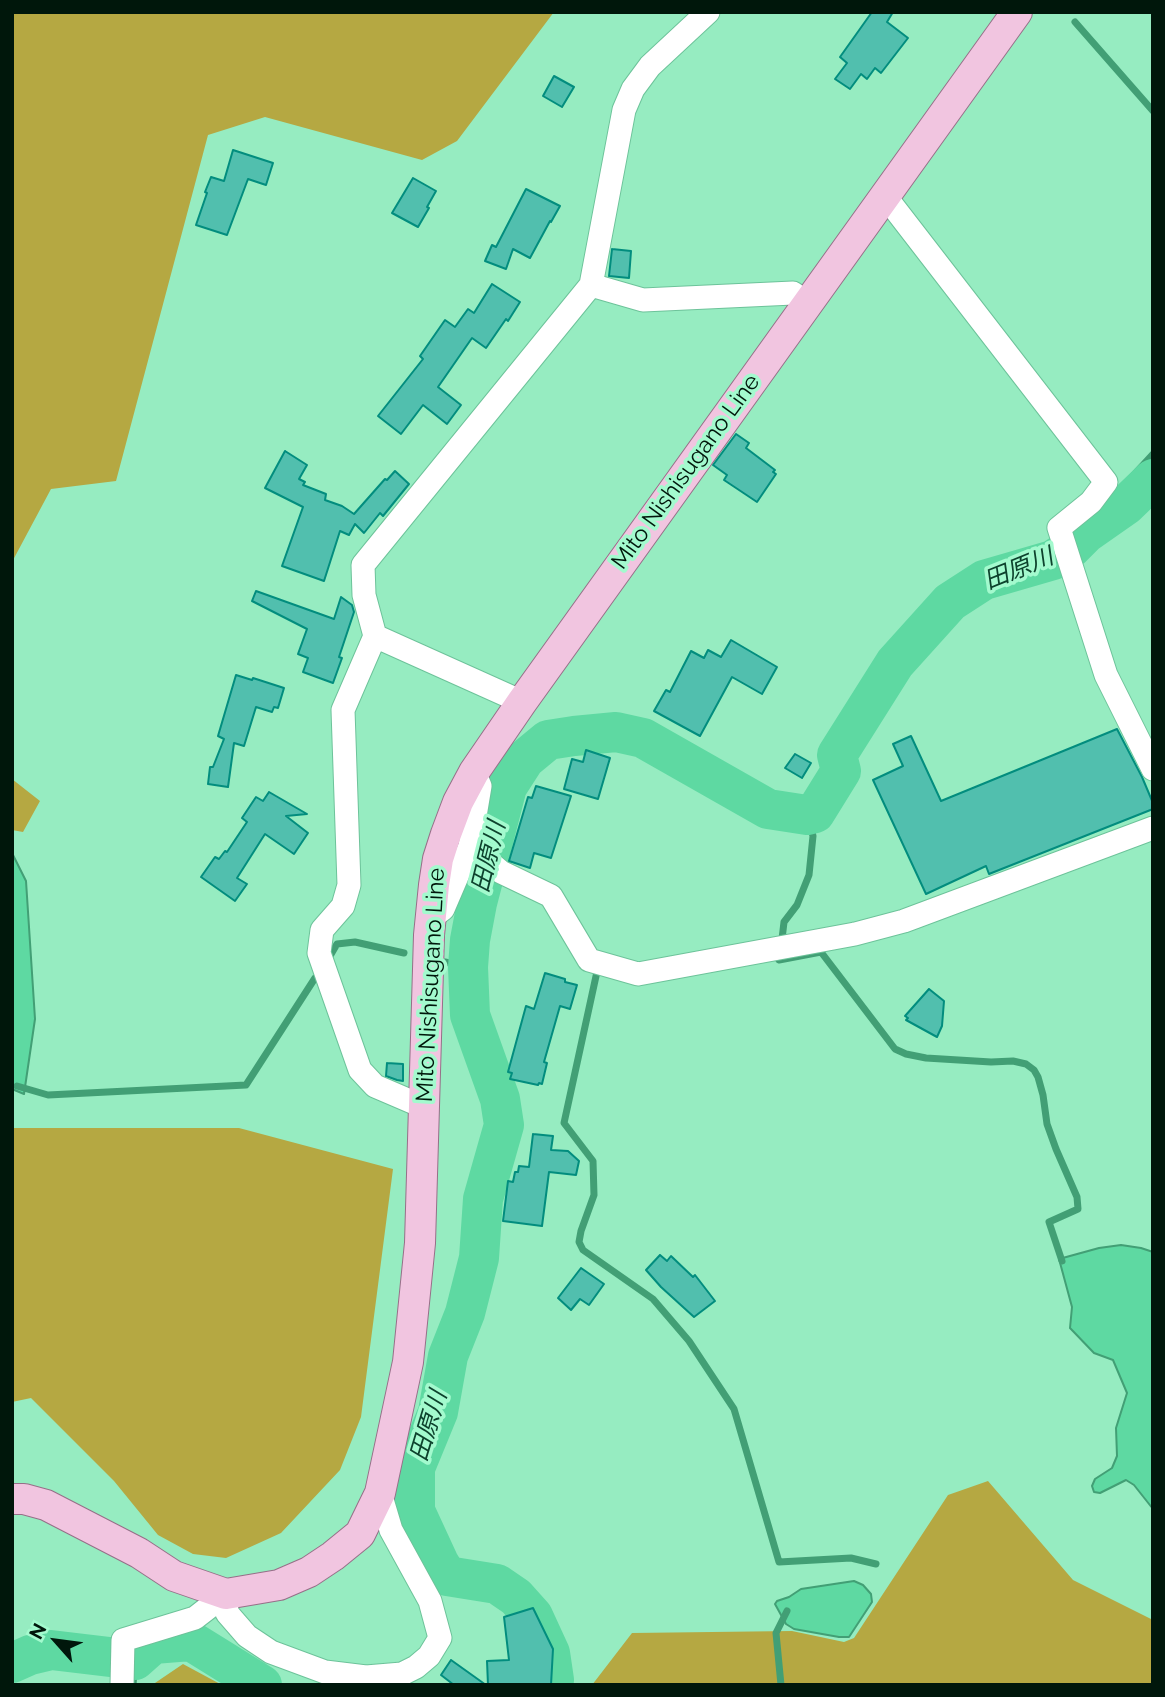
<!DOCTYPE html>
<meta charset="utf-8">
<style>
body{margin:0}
#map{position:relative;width:1165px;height:1697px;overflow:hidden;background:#96ecc1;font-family:Raleway,sans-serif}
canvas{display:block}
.frame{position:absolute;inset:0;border:14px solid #00170b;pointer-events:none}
.north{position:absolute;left:21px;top:1606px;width:70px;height:70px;-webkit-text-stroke:5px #a3face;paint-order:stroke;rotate:298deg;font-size:19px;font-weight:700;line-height:28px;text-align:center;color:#00170b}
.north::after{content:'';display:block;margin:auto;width:24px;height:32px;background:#00170b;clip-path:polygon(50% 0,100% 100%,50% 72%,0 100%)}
</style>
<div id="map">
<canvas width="1165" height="1697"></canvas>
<div class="frame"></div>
<div class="north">N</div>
</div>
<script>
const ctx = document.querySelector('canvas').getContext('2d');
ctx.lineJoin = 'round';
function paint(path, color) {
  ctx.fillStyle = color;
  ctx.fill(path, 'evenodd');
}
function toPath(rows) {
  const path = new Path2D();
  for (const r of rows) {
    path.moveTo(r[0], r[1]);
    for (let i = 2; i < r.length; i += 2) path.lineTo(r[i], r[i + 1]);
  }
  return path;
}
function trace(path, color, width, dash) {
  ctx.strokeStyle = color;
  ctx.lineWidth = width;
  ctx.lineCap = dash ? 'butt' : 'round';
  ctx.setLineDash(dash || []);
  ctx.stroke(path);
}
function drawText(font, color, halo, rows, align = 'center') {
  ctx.font = font + ' Raleway,"Noto Sans JP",sans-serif';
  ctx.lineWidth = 7;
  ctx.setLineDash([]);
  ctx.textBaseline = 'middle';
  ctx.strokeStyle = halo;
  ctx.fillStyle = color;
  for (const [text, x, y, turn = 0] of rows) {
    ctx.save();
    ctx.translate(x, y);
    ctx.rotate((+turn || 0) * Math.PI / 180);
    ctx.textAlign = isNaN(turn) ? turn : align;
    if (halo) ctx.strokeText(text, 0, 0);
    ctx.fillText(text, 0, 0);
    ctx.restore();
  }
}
const green = toPath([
 [12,12,554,12,457,141,422,160,265,117,208,135,116,481,51,489,12,562],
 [12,779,40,801,23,832,12,830],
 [12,1128,239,1128,393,1169,361,1417,340,1470,281,1533,226,1558,193,1554,158,1535,114,1481,31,1398,12,1402],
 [988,1481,1073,1580,1153,1620,1153,1685,592,1685,632,1633,792,1631,844,1642,854,1638,948,1495],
 [183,1664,222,1685,152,1685]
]);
const water = toPath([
 [12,853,26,881,35,1019,24,1094,12,1089,12,853],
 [1121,1245,1141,1248,1153,1252,1153,1509,1134,1485,1126,1480,1100,1493,1094,1492,1092,1486,1095,1479,1112,1468,1117,1456,1116,1428,1127,1393,1113,1360,1094,1353,1070,1328,1072,1307,1059,1259,1099,1248,1121,1245],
 [854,1581,863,1585,871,1594,872,1602,849,1637,839,1637,794,1629,786,1624,775,1604,777,1601,789,1597,801,1589,854,1581]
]);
const stream = toPath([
 [1075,22,1153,111],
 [984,580,1009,565,1075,536,1086,533,1109,502,1153,454],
 [493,842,510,868],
 [782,939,784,922,797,905,809,875,813,836,807,815],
 [780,955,779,960,821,952,895,1049,906,1054,926,1058,991,1062,1013,1061,1026,1064,1034,1070,1038,1077,1043,1095,1047,1124,1056,1149,1077,1197,1078,1209,1049,1222,1062,1261],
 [330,956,337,944,355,942,404,953],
 [445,962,468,967],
 [598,967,564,1123,593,1161,594,1195,581,1231,579,1242,583,1250,653,1299,689,1341,734,1409,779,1562,851,1558,876,1564],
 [17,1086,48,1095,246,1085,315,978],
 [133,1685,135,1660],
 [781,1685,776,1633,787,1611]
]);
const river = toPath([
 [12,1663,30,1655,51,1650,135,1660,153,1644,191,1641,262,1685],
 [553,1685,554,1680,550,1653,533,1616,516,1597,497,1584,447,1576,439,1563,415,1511,415,1468,438,1412,448,1356,465,1313,479,1258,483,1199,504,1125,500,1099,470,1015,468,967,470,940,477,903,507,787,525,759,548,740,574,736,616,732,643,738,768,809,807,815,815,813,841,771,837,755,895,663,950,602,984,580,1053,560,1071,548,1086,533,1126,505,1153,479]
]);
const building = toPath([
 [872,12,893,12,887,22,908,38,881,73,875,68,867,79,861,74,850,89,835,79,847,63,840,57,872,12],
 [554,76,574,87,562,107,543,96,554,76],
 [233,150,273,163,266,185,248,179,227,235,196,225,207,193,205,192,211,177,224,181,233,150],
 [413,178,436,191,427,207,429,208,418,227,392,213,413,178],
 [526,189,560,206,551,222,550,221,530,258,513,249,506,269,485,261,492,245,496,247,526,189],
 [612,249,631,251,629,278,609,276,612,249],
 [492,284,520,302,508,321,506,319,486,348,472,338,438,387,461,405,447,424,423,405,401,434,378,416,423,359,420,356,445,320,455,327,468,309,474,313,492,284],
 [736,434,749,443,746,448,775,470,773,472,776,474,757,502,724,480,727,475,713,465,736,434],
 [285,451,307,465,299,479,305,482,303,485,326,494,325,500,342,506,354,514,385,479,387,480,395,471,409,484,383,516,380,513,364,533,355,524,349,535,340,531,324,581,282,566,303,507,265,488,285,451],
 [256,591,334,619,341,597,352,605,354,612,339,657,342,658,333,683,303,672,308,658,298,654,307,629,252,601,256,591],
 [731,640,777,667,762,694,732,677,700,736,654,711,666,690,670,692,691,651,704,658,708,650,721,657,731,640],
 [236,675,252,680,253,678,284,688,278,708,274,707,272,712,256,707,244,746,234,743,228,787,208,784,210,767,213,767,224,739,218,736,236,675],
 [1117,729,1142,777,1153,803,1153,809,989,874,986,866,926,894,873,780,903,766,893,744,911,736,941,801,1117,729],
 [586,750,610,758,598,799,564,789,572,759,583,762,586,750],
 [795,754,811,763,802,778,785,768,795,754],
 [536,786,571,796,551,858,534,853,530,868,509,861,528,797,532,798,536,786],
 [269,792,307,814,286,816,308,833,294,854,265,834,237,878,247,884,235,901,201,877,215,857,219,859,225,851,227,852,247,822,242,818,256,797,263,801,269,792],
 [545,973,565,979,565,982,577,985,570,1009,560,1006,544,1062,547,1063,542,1084,539,1083,538,1085,510,1079,512,1073,508,1072,526,1006,534,1009,545,973],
 [929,989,944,1001,942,1026,937,1037,906,1020,908,1018,905,1016,929,989],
 [387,1063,403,1064,403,1081,397,1080,386,1076,387,1063],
 [533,1134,553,1136,551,1150,568,1151,579,1161,576,1175,549,1172,542,1226,503,1221,508,1181,513,1182,515,1172,518,1172,519,1166,529,1167,533,1134],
 [660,1255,667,1261,671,1256,693,1277,695,1275,715,1301,694,1317,661,1287,646,1270,660,1255],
 [581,1268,604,1284,589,1305,580,1299,571,1310,558,1298,581,1268],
 [533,1608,553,1649,551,1685,488,1685,487,1661,509,1660,504,1617,533,1608],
 [451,1660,486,1685,454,1685,441,1675,451,1660]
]);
const minor = toPath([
 [885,196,1106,482,1091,502,1059,528,1106,675,1153,769],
 [591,285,643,300,793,293,807,303],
 [375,636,522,702],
 [470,846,501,872,551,896,589,960,638,974,855,934,904,921,1153,828],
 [431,918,443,909,470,846,480,786,474,772],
 [424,1107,375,1086,360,1070,319,953,322,930,343,906,349,885,343,710,375,636,364,595,363,565,591,285,624,110,633,89,650,66,708,12],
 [226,1594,227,1613,247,1636,271,1652,325,1672,366,1677,402,1674,416,1667,429,1656,440,1638,430,1601,391,1530,380,1493],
 [122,1685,123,1640,195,1618,226,1594]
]);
const major = toPath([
 [12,1499,24,1499,46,1505,139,1553,174,1576,226,1594,279,1585,309,1572,333,1556,360,1534,380,1493,408,1362,420,1243,429,935,434,885,438,859,446,834,458,802,474,772,522,702,1017,12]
]);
const streetNames = [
 ["Mito Nishisugano Line",686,472,-54],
 ["Mito Nishisugano Line",431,985,-87]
];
const waterNames = [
 ["田原川",1019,569,-22],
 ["田原川",489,857,-76],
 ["田原川",429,1426,-73]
];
paint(green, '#b5a842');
paint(water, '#5ed9a2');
trace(water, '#429f75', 2);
trace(stream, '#429f75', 7);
trace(river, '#5ed9a2', 40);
paint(building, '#51bfae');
trace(building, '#028d7e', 2);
trace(minor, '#6dc39a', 25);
trace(major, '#966f88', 32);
trace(minor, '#fff', 23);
trace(major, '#f1c5e0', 30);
drawText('23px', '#00170b', '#a3face', streetNames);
drawText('italic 24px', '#0d422d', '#a3face', waterNames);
</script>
